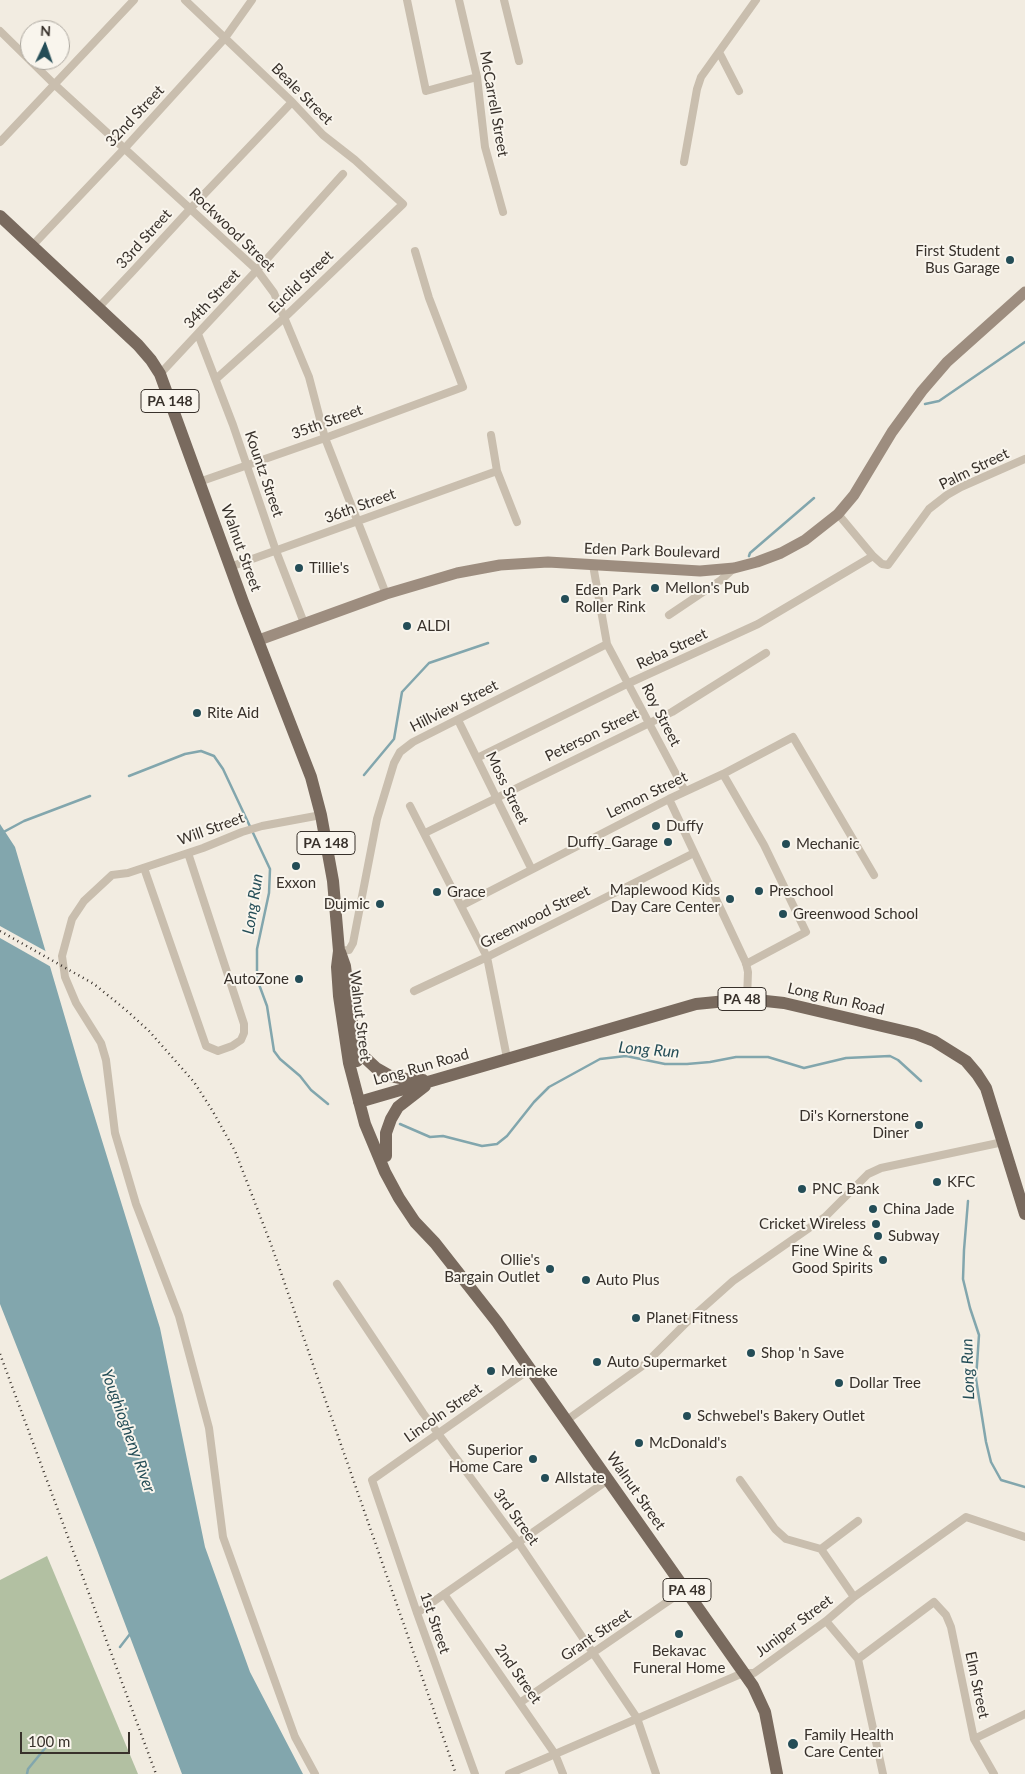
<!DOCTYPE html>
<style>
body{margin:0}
#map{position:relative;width:1025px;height:1774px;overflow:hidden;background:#f2ece1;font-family:Lato,sans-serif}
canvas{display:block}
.north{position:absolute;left:20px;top:20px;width:50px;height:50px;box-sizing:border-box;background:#f9f5ed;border:1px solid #aca79f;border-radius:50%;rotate:3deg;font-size:14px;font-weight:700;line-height:20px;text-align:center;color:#38312b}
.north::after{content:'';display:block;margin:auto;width:18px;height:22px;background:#244d57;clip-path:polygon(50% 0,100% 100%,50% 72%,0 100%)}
.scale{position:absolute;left:20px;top:1732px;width:110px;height:22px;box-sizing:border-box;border:2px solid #38312b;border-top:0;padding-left:6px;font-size:15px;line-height:18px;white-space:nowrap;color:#38312b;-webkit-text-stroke:4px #f9f5ed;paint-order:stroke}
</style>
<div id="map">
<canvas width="1025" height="1774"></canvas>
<div class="north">N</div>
<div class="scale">100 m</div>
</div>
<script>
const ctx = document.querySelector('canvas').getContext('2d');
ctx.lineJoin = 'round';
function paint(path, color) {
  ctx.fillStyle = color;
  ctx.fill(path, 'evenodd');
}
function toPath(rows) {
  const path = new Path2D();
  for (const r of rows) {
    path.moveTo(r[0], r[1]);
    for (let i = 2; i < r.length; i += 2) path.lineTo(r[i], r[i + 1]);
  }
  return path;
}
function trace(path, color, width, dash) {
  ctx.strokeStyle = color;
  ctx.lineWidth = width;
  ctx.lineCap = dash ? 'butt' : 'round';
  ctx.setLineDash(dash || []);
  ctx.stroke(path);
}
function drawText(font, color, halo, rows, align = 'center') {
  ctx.font = font + ' Lato,sans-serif';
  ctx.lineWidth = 4;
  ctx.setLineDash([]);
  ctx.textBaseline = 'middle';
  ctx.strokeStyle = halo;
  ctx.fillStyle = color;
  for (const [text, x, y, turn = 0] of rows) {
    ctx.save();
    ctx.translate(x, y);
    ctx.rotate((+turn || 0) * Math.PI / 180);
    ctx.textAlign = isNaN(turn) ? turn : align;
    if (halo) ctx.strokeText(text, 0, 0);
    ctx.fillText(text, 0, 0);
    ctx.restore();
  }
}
const green = toPath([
 [47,1556,138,1774,0,1774,0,1580]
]);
const water = toPath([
 [0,824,15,847,83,1079,160,1328,205,1547,250,1672,303,1774,182,1774,97,1550,0,1304]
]);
const pier = toPath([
 [0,926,49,953,53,968,0,938]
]);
const stream = toPath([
 [925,404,939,401,1025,342],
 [749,556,750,553,814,498],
 [364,775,394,739,402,692,429,663,488,643],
 [129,776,185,754,201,751,214,756,223,769,270,869,269,893,257,949,257,979,267,1006,274,1051,280,1059,300,1076,311,1090,328,1104],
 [0,834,24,821,90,796],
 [400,1124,430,1137,443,1136,482,1146,497,1144,507,1136,534,1102,549,1087,600,1059,626,1056,665,1064,687,1064,710,1062,736,1057,768,1057,804,1068,846,1058,890,1056,898,1060,921,1081],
 [968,1201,964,1250,963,1279,970,1308,979,1335,976,1379,986,1442,991,1462,1001,1480,1025,1487],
 [120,1647,130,1634],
 [27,1774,28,1769,46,1747]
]);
const street = toPath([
 [185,0,292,102,323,135,355,160,403,204,285,317,216,379],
 [407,0,426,91,477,77],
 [459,0,477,77,485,147,503,212],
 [504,0,519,61],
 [0,31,54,84,257,270,274,293,309,377,325,438,386,594],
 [719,52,739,91],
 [0,142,134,0],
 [684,162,697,89,701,77,756,0],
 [32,246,125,148,225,38,252,0],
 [98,308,132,272,191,208,292,102],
 [198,334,233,425,276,551,304,623],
 [160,374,257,270,343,174],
 [491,435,497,471,517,522],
 [199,482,325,438,463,387,429,298,415,251],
 [838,514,873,556,882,564,888,565,929,509,947,495,961,487,1025,459],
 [593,565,607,644,685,791],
 [230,567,497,471],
 [669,615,721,580,734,568],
 [458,720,531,868],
 [477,758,629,683,758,624,873,556],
 [723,774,764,845,806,932,746,964],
 [669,799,746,963,748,972,747,999],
 [410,806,487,957,507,1058],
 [425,833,672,712,766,653],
 [144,868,206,1046,218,1051,232,1046,241,1040,244,1033,244,1024,188,853],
 [461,906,669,799,723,774,793,737,874,875],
 [339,951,349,950,353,943,377,819,394,763,400,752,413,742,607,644],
 [414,991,487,957,694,853],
 [337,1284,423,1413,518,1542,637,1718,656,1774],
 [567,1420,645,1364,687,1322,733,1281,825,1217,868,1174,881,1168,1003,1142],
 [740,1480,775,1529,786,1539,821,1549],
 [821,1549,854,1597],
 [821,1549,858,1521],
 [444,1594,555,1754,563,1774],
 [417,1613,608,1480],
 [826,1621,858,1659,883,1774],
 [858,1659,934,1602,946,1615,951,1627,974,1739,994,1774],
 [521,1702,686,1589],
 [974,1739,1025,1714],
 [315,1774,295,1737,223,1537,209,1428,179,1316,136,1204,115,1133,106,1060,101,1043,76,1003,65,977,62,956,72,919,84,901,112,875,128,873,203,848,242,832,262,826,321,815],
 [475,1774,417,1613,372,1480,530,1369],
 [509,1774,743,1673,754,1673,826,1621,854,1597,966,1517,1025,1537]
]);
const secondary = toPath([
 [259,640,386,594,457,573,500,565,548,562,700,571,734,568,757,562,781,553,805,540,838,514,854,495,892,432,922,391,947,362,1025,292]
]);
const primary = toPath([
 [0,216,138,345,151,360,160,374,243,602,311,777,321,815,333,881,339,951,337,967,339,996,349,1063,365,1124,385,1172,399,1198,415,1222,435,1243,497,1322,753,1686,765,1712,777,1774],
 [340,952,345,966,357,1061],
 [356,1043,362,1055,376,1068,390,1076,406,1079,423,1080],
 [359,1102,696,1004,747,999,784,1003,916,1034,934,1041,966,1061,977,1074,986,1088,1025,1214],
 [386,1156,386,1133,391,1119,398,1107,425,1086]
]);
const rail = toPath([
 [0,931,94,984,126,1010,149,1031,194,1082,212,1110,235,1151,272,1247,456,1774],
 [0,1354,156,1774]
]);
const markers = [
 [1010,260,5,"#244d57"],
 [299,568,5,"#244d57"],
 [655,588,5,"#244d57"],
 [565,599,5,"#244d57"],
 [407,626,5,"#244d57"],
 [197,713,5,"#244d57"],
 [656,826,5,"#244d57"],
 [668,842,5,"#244d57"],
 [786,844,5,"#244d57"],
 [296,866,5,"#244d57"],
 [759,891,5,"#244d57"],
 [437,892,5,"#244d57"],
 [730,899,5,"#244d57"],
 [380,904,5,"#244d57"],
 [783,914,5,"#244d57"],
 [299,979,5,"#244d57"],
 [919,1125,5,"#244d57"],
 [937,1182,5,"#244d57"],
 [802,1189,5,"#244d57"],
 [873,1209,5,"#244d57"],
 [876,1224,5,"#244d57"],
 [878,1236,5,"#244d57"],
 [883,1260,5,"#244d57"],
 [550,1269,5,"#244d57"],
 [586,1280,5,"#244d57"],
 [636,1318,5,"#244d57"],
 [751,1353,5,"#244d57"],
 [597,1362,5,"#244d57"],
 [491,1371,5,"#244d57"],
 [839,1383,5,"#244d57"],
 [687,1416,5,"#244d57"],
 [639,1443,5,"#244d57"],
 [533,1459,5,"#244d57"],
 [545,1478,5,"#244d57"],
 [679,1634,5,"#244d57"],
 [793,1744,6,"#244d57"]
];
const shields = [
 [170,401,58],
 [326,843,58],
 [742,999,48],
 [687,1590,48]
];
const shieldNames = [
 ["PA 148",170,401],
 ["PA 148",326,843],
 ["PA 48",742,999],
 ["PA 48",687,1590]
];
const streetNames = [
 ["Beale Street",302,94,45],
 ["McCarrell Street",494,104,80],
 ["32nd Street",135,116,-47],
 ["Rockwood Street",232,230,44],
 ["33rd Street",144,239,-48],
 ["Euclid Street",301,282,-44],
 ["34th Street",212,299,-47],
 ["35th Street",327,422,-20],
 ["Palm Street",974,469,-26],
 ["Kountz Street",264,474,71],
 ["36th Street",360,506,-20],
 ["Walnut Street",241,548,70],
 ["Eden Park Boulevard",652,551,2],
 ["Reba Street",672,649,-25],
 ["Hillview Street",454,706,-27],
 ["Roy Street",661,715,63],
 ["Peterson Street",592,735,-26],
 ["Moss Street",507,788,64],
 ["Lemon Street",647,795,-26],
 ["Will Street",211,829,-20],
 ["Greenwood Street",535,917,-27],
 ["Long Run Road",836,999,13],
 ["Walnut Street",360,1016,83],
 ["Long Run Road",421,1067,-16],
 ["Lincoln Street",443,1413,-35],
 ["Walnut Street",636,1491,55],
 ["3rd Street",516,1517,54],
 ["1st Street",435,1623,71],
 ["Juniper Street",794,1626,-37],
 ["Grant Street",596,1635,-34],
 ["2nd Street",518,1674,55],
 ["Elm Street",977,1685,78]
];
const poiNames = [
 ["First Student",1000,251,"right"],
 ["Bus Garage",1000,268,"right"],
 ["Tillie's",309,568],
 ["Mellon's Pub",665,588],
 ["Eden Park",575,590],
 ["Roller Rink",575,607],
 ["ALDI",417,626],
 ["Rite Aid",207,713],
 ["Duffy",666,826],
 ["Duffy_Garage",658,842,"right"],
 ["Mechanic",796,844],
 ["Exxon",296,883,"center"],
 ["Maplewood Kids",720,890,"right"],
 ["Day Care Center",720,907,"right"],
 ["Preschool",769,891],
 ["Grace",447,892],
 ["Dujmic",370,904,"right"],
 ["Greenwood School",793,914],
 ["AutoZone",289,979,"right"],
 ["Di's Kornerstone",909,1116,"right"],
 ["Diner",909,1133,"right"],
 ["KFC",947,1182],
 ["PNC Bank",812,1189],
 ["China Jade",883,1209],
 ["Cricket Wireless",866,1224,"right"],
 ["Subway",888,1236],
 ["Fine Wine &",873,1251,"right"],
 ["Good Spirits",873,1268,"right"],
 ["Ollie's",540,1260,"right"],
 ["Bargain Outlet",540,1277,"right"],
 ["Auto Plus",596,1280],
 ["Planet Fitness",646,1318],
 ["Shop 'n Save",761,1353],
 ["Auto Supermarket",607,1362],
 ["Meineke",501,1371],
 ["Dollar Tree",849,1383],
 ["Schwebel's Bakery Outlet",697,1416],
 ["McDonald's",649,1443],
 ["Superior",523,1450,"right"],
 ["Home Care",523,1467,"right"],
 ["Allstate",555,1478],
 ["Bekavac",679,1651,"center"],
 ["Funeral Home",679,1668,"center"],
 ["Family Health",804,1735],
 ["Care Center",804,1752]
];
const waterNames = [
 ["Long Run",253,904,-81],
 ["Long Run",649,1050,5],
 ["Long Run",968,1369,-92],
 ["Youghiogheny River",128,1431,70]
];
paint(green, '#b2c0a2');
paint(water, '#82a6ad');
paint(pier, '#f2ece1');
trace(stream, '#82a6ad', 2.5);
trace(street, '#c9beae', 8);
trace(secondary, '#9d8d7f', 11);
trace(primary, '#796a5e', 12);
trace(rail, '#38312b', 2.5, [1, 4]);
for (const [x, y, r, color] of markers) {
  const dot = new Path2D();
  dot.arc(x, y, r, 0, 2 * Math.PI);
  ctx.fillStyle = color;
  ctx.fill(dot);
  trace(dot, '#f9f5ed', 2);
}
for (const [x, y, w] of shields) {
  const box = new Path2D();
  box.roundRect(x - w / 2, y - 11.5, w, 23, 4);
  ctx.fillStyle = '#f9f5ed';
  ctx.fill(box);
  trace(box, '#38312b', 1);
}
drawText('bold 14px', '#38312b', null, shieldNames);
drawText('15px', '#38312b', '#f9f5ed', streetNames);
drawText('15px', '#38312b', '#f9f5ed', poiNames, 'left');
drawText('italic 16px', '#244d57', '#f9f5ed', waterNames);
</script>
